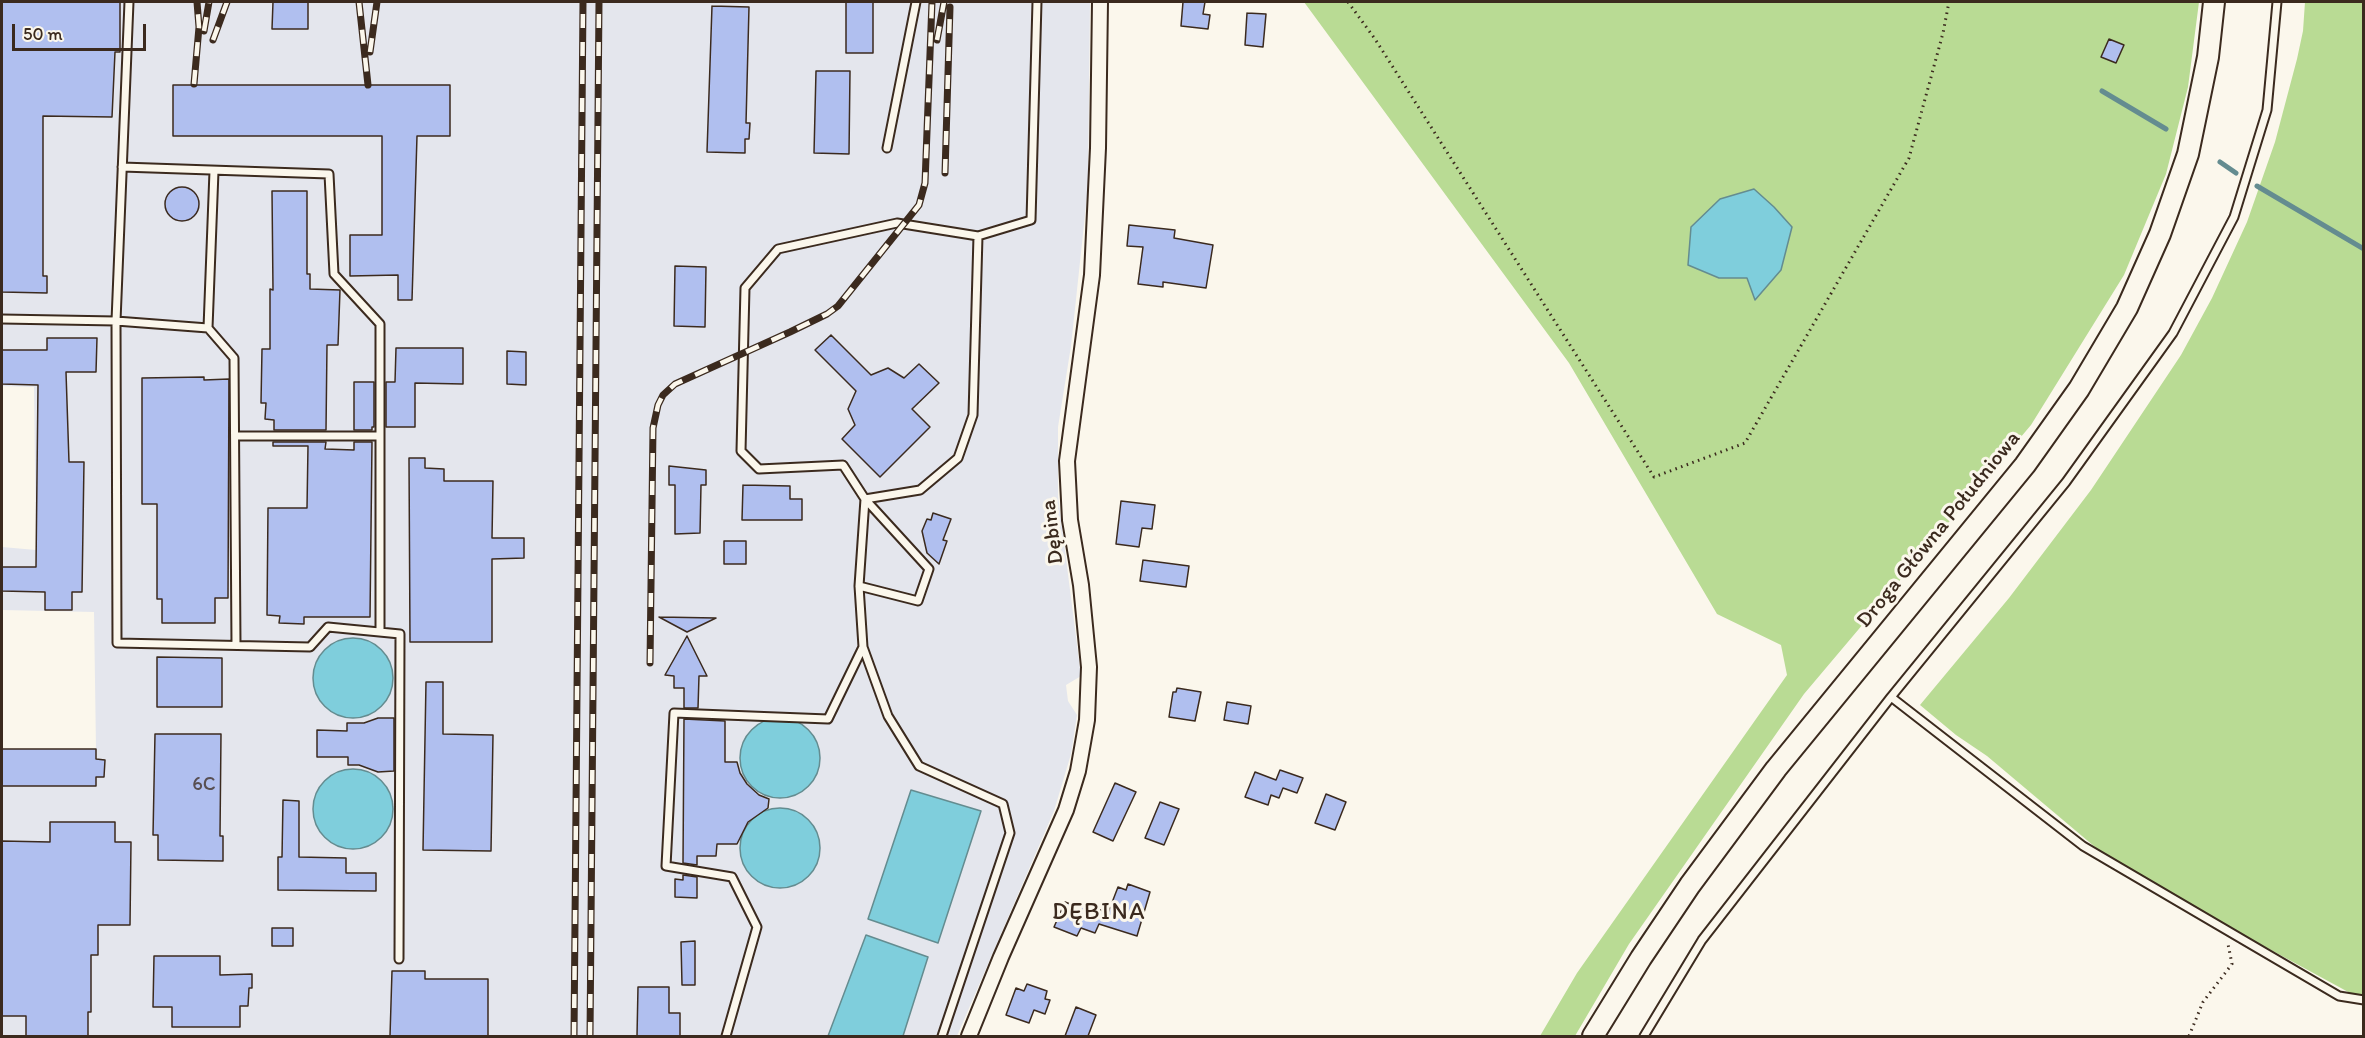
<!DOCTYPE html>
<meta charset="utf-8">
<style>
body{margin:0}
#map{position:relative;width:2365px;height:1038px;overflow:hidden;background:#fbf7ec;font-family:Itim,sans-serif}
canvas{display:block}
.frame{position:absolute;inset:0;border:3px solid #3b2a1e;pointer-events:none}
.scale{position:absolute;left:12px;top:24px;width:134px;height:27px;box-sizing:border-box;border:3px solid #3b2a1e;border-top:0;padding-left:8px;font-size:18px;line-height:21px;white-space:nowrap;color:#3b2a1e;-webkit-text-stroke:4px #fbf7ec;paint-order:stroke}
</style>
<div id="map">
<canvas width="2365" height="1038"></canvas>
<div class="frame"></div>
<div class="scale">50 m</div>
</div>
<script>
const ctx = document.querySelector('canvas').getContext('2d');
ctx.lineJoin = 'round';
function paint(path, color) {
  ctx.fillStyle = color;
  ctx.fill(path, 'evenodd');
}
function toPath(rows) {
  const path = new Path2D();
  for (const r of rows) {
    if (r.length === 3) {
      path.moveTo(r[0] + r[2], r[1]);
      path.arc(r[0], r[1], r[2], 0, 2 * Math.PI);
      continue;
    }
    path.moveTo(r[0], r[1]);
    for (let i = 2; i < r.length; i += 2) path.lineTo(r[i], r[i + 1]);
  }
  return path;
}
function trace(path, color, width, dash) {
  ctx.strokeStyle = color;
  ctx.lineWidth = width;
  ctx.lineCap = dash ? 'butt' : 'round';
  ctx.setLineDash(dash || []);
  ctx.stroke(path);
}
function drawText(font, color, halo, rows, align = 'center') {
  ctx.font = font + ' Itim,sans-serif';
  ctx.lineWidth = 6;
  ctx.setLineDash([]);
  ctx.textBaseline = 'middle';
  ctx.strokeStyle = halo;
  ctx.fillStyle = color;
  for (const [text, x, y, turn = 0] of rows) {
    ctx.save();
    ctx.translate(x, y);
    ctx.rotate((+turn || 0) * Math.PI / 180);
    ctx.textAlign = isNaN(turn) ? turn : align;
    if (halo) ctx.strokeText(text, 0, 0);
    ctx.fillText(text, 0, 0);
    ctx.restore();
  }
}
const built = toPath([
 [2,2,1090,2,1088,187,1071,346,1058,427,1058,496,1081,676,1066,685,1068,701,1077,715,1071,754,1054,811,957,1036,2,1036,2,749,96,749,94,612,2,610,2,547,36,550,34,387,2,386]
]);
const green = toPath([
 [1304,2,2199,2,2188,87,2166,174,2124,275,2031,425,1804,694,1629,944,1575,1036,1540,1036,1577,973,1787,675,1781,645,1717,614,1569,363],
 [2305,2,2363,2,2363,1000,2120,868,1987,756,1956,735,1920,705,2009,598,2091,490,2181,355,2212,298,2247,222,2275,142,2297,59,2303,31]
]);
const water = toPath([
 [1754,189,1774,207,1792,227,1781,270,1755,300,1747,278,1719,278,1688,265,1691,227,1720,199,1754,189],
 [353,678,40],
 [780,758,40],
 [353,809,40],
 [911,790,981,811,938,943,868,919,911,790],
 [780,848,40],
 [866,935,928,957,903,1036,828,1036,866,935]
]);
const stream = toPath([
 [2102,91,2166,129],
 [2220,162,2236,173],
 [2257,186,2364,249]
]);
const building = toPath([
 [2,2,120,2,120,52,115,52,112,117,43,116,43,276,47,276,47,293,2,292,2,2],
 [273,2,308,2,308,29,272,29,273,2],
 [846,2,873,2,873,53,846,53,846,2],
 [1183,2,1205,2,1203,14,1210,15,1208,29,1181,26,1183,2],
 [712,6,749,7,746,123,750,123,749,139,745,139,745,153,707,152,712,6],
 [1247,13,1266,14,1263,47,1245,45,1247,13],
 [2109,39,2124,45,2116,63,2101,57,2109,39],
 [816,71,850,71,849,154,814,153,816,71],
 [173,85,450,85,450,136,417,136,412,300,398,300,398,275,350,276,350,235,382,235,382,136,173,136,173,85],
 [182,204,17],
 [272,191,307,191,307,274,310,274,310,289,340,290,338,345,327,345,326,430,274,430,274,420,265,419,266,403,261,403,262,349,270,349,270,289,273,290,272,191],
 [1129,225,1175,230,1174,238,1213,245,1206,288,1163,282,1163,287,1138,284,1143,247,1127,246,1129,225],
 [675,266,706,267,705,327,674,326,675,266],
 [831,335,871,375,888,368,904,378,919,364,939,383,912,409,930,427,880,477,842,439,855,425,848,409,856,391,815,350,831,335],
 [47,338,97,338,96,372,66,372,69,462,84,462,82,592,72,592,72,610,45,610,45,592,2,591,2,567,36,567,38,385,2,384,2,350,47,350,47,338],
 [396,348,463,348,463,384,415,383,415,427,386,427,386,382,395,382,396,348],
 [507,351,526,352,526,385,507,384,507,351],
 [204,377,204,380,229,379,228,598,215,598,215,623,162,623,162,599,157,599,157,504,142,504,142,378,204,377],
 [354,382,374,382,374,427,372,427,372,430,354,430,354,382],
 [273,442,326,442,325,449,354,450,354,442,372,442,370,617,304,617,304,624,279,623,280,616,267,615,268,508,307,508,308,446,273,446,273,442],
 [409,458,425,458,425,468,444,469,444,481,493,481,492,538,524,538,524,558,492,559,492,642,410,642,409,458],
 [669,466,706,470,706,485,701,485,700,533,675,534,675,485,669,485,669,466],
 [743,485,790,486,790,499,802,499,802,520,742,520,743,485],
 [1121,501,1155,505,1152,529,1142,528,1139,547,1116,544,1121,501],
 [933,513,951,519,943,540,947,541,939,564,927,553,922,531,927,519,931,520,933,513],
 [724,541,746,541,746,564,724,564,724,541],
 [1143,560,1189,566,1186,587,1140,581,1143,560],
 [659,617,716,618,687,632,659,617],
 [687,636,707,676,699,676,698,708,684,708,684,688,674,688,674,676,665,675,687,636],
 [157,657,222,658,222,707,157,707,157,657],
 [426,682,443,682,443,734,493,735,491,851,423,850,426,682],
 [1177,688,1201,692,1195,721,1169,717,1173,692,1176,692,1177,688],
 [1227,702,1251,706,1248,724,1224,720,1227,702],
 [378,718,394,718,394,771,378,772,359,765,348,765,348,757,317,757,317,730,347,731,347,723,364,723,378,718],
 [684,719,725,721,725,762,737,762,740,773,747,784,759,795,769,799,768,808,748,822,737,844,717,844,716,856,697,856,697,865,683,863,684,719],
 [155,734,221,734,220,836,223,836,223,861,158,860,158,835,153,835,155,734],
 [2,749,96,749,96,759,105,760,104,777,96,777,96,786,2,786,2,749],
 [1280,770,1303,778,1297,793,1283,788,1279,798,1271,795,1268,805,1245,797,1255,772,1276,780,1280,770],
 [1115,783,1136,792,1113,841,1093,832,1115,783],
 [1326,794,1346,802,1335,830,1315,823,1326,794],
 [283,800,299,801,299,857,346,858,346,873,376,873,376,891,278,890,278,857,282,857,283,800],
 [1160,802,1179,809,1164,845,1145,838,1160,802],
 [50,822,115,822,115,842,131,842,130,925,98,925,98,955,91,955,91,1012,88,1012,88,1036,26,1036,26,1016,2,1016,2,841,50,842,50,822],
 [683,875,697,877,697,898,675,897,675,879,683,880,683,875],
 [1128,884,1150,892,1137,936,1099,924,1095,933,1081,928,1077,936,1054,927,1065,902,1075,906,1077,901,1108,913,1118,887,1126,890,1128,884],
 [272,928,293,928,293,946,272,946,272,928],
 [695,941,695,985,682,985,681,942,695,941],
 [154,956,220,956,220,975,252,974,252,988,249,988,248,1006,240,1006,240,1027,172,1027,172,1007,153,1007,154,956],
 [392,971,425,971,425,979,488,979,488,1036,390,1036,392,971],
 [1027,984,1047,991,1045,999,1050,1000,1045,1014,1034,1010,1029,1023,1006,1015,1016,988,1024,991,1027,984],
 [638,987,669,987,669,1013,680,1013,680,1036,637,1036,638,987],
 [1076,1007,1096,1015,1088,1036,1065,1036,1076,1007]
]);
const path = toPath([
 [1348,2,1375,39,1654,477,1745,443,1909,158,1943,33,1949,2],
 [2189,1036,2203,1002,2232,964,2228,944]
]);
const lane = toPath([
 [887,148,916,2],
 [122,167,329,174,334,274,380,324,380,632],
 [214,171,208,328,234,358,236,645],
 [978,236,973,415,958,458,920,490,865,499,843,465,759,469,741,451,745,288,778,249,897,223,978,236,1031,220,1037,2],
 [2,319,116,321,129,2],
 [208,328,116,321,117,643,310,647,328,627,400,634,399,959],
 [235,436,380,436],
 [865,499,859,586,863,647,888,716,919,766,1003,804,1010,833,942,1036],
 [859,586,918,601,929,569,865,499],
 [1891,697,2066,482,2173,333,2234,217,2267,110,2277,2],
 [726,1036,757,927,732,877,666,866,674,713,828,719,863,647],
 [1644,1036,1702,940,1891,697,2083,846,2339,996,2364,1000]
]);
const street = toPath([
 [969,1036,1001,957,1066,810,1078,771,1087,720,1089,667,1081,585,1070,520,1067,461,1092,275,1098,148,1100,2]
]);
const secondary = toPath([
 [1593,1036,1641,958,1690,885,1776,769,2025,465,2079,389,2127,308,2160,234,2188,154,2208,57,2214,2]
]);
const rail = toPath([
 [359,2,368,85],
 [204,31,209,2],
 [213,40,227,2],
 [937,40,944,2],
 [370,52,377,2],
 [194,84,199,27,197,2],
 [945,173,950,7],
 [650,663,653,428,658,405,663,395,675,384,790,332,827,314,838,306,919,205,925,183,932,2],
 [574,1036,583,2],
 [590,1036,599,2]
]);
const numberNames = [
 ["6C",204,785]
];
const streetNames = [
 ["Droga Główna Południowa",1939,530,-51],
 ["Dębina",1053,532,-97]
];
const neighbourhoodNames = [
 ["DĘBINA",1099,913]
];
paint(built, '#e4e6ed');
paint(green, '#b9db94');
paint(water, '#7fcedc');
trace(water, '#648c90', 1.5);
trace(stream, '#648c90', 5);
paint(building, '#b0bfef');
trace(building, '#3b2a1e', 1.5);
trace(lane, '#3b2a1e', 11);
trace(street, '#3b2a1e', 18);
trace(secondary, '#3b2a1e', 24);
trace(path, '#3b2a1e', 3, [1.5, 4.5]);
trace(lane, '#fbf7ec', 7);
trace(street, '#fbf7ec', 14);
trace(secondary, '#fbf7ec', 20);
trace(rail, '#3b2a1e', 7);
trace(rail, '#fbf7ec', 4.5, [14]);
drawText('20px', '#584f52', null, numberNames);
drawText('22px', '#3b2a1e', '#fbf7ec', streetNames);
ctx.letterSpacing = '1.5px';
drawText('24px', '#3b2a1e', '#fbf7ec', neighbourhoodNames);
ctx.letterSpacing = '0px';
</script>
